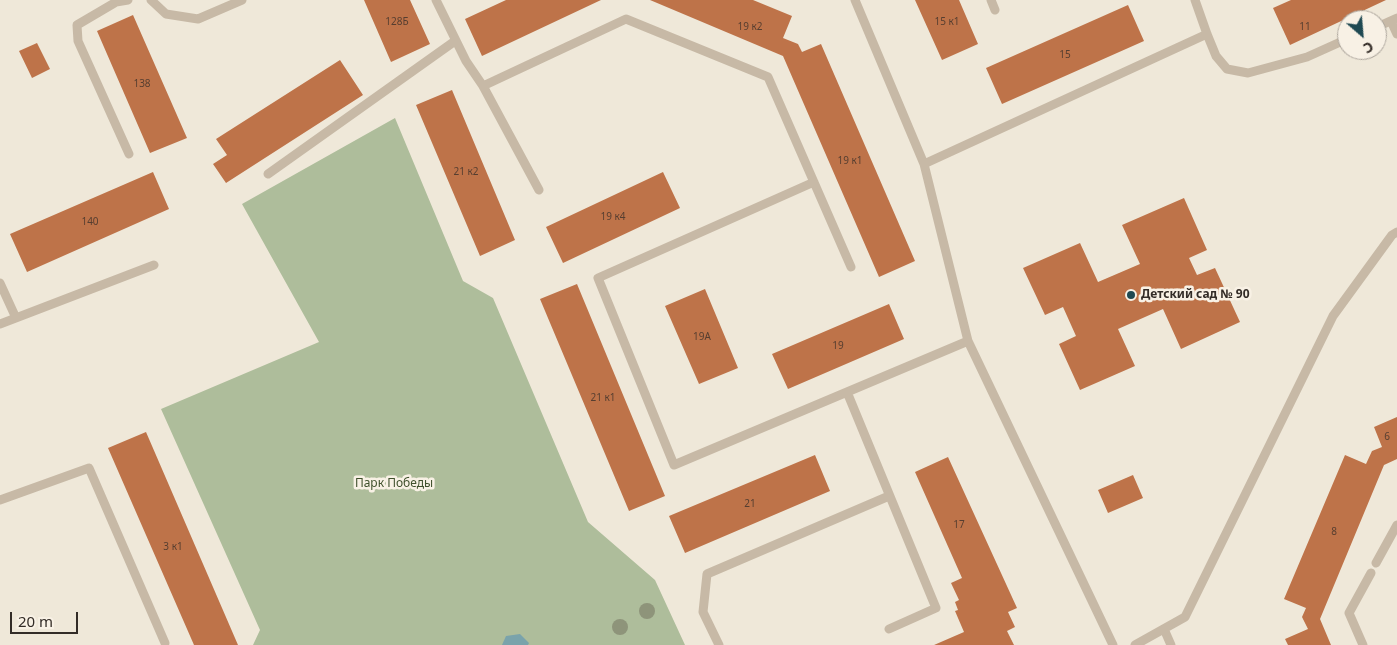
<!DOCTYPE html>
<meta charset="utf-8">
<style>
body{margin:0}
#map{position:relative;width:1397px;height:645px;overflow:hidden;background:#efe8d9;font-family:"Noto Sans",sans-serif}
canvas{display:block}
.north{position:absolute;left:1337px;top:10px;width:50px;height:50px;box-sizing:border-box;background:#f8f1e5;border:1px solid #a9a299;border-radius:50%;rotate:153deg;font-size:14px;font-weight:700;line-height:20px;text-align:center;color:#332c27}
.north::after{content:'';display:block;margin:auto;width:18px;height:22px;background:#1f4952;clip-path:polygon(50% 0,100% 100%,50% 72%,0 100%)}
.scale{position:absolute;left:10px;top:612px;width:68px;height:22px;box-sizing:border-box;border:2px solid #332c27;border-top:0;padding-left:6px;font-size:15px;line-height:18px;white-space:nowrap;color:#332c27;-webkit-text-stroke:4px #f8f1e5;paint-order:stroke}
</style>
<div id="map">
<canvas width="1397" height="645"></canvas>
<div class="north">С</div>
<div class="scale">20 m</div>
</div>
<script>
const ctx = document.querySelector('canvas').getContext('2d');
ctx.lineJoin = 'round';
function paint(path, color) {
  ctx.fillStyle = color;
  ctx.fill(path, 'evenodd');
}
function toPath(rows) {
  const path = new Path2D();
  for (const r of rows) {
    path.moveTo(r[0], r[1]);
    for (let i = 2; i < r.length; i += 2) path.lineTo(r[i], r[i + 1]);
  }
  return path;
}
function trace(path, color, width, dash) {
  ctx.strokeStyle = color;
  ctx.lineWidth = width;
  ctx.lineCap = dash ? 'butt' : 'round';
  ctx.setLineDash(dash || []);
  ctx.stroke(path);
}
function drawText(font, color, halo, rows, align = 'center') {
  ctx.font = font + ' "Noto Sans",sans-serif';
  ctx.lineWidth = 5;
  ctx.setLineDash([]);
  ctx.textBaseline = 'middle';
  ctx.strokeStyle = halo;
  ctx.fillStyle = color;
  for (const [text, x, y, turn = 0] of rows) {
    ctx.save();
    ctx.translate(x, y);
    ctx.rotate((+turn || 0) * Math.PI / 180);
    ctx.textAlign = isNaN(turn) ? turn : align;
    if (halo) ctx.strokeText(text, 0, 0);
    ctx.fillText(text, 0, 0);
    ctx.restore();
  }
}
const green = toPath([
 [395,118,463,281,493,298,588,522,655,580,685,645,253,645,260,630,161,409,319,342,242,204]
]);
const water = toPath([
 [520,634,529,643,528,645,502,645,506,636]
]);
const building = toPath([
 [364,0,410,0,430,44,391,62],
 [506,0,601,0,482,56,465,19],
 [650,0,753,0,792,16,783,38,798,44,802,52,821,44,915,261,879,277,783,56],
 [915,0,959,0,978,44,942,60],
 [1291,0,1386,0,1290,45,1273,8],
 [1128,5,1144,41,1002,104,986,68],
 [133,15,187,138,150,153,97,31],
 [37,43,50,69,32,78,19,51],
 [340,60,363,95,226,183,213,164,227,155,216,139],
 [452,90,515,240,480,256,416,105],
 [153,172,169,209,27,272,10,234],
 [663,172,680,208,563,263,546,227],
 [1184,198,1207,250,1189,258,1197,275,1215,268,1240,322,1181,349,1163,309,1118,329,1135,366,1080,390,1059,344,1076,336,1063,307,1045,315,1023,268,1080,243,1098,282,1140,264,1122,225],
 [577,284,665,496,629,511,540,299],
 [705,289,738,368,699,384,665,306],
 [889,304,904,339,788,389,772,354],
 [1397,417,1397,459,1384,465,1320,619,1331,645,1288,645,1285,639,1308,629,1302,617,1306,608,1284,599,1345,455,1366,464,1372,451,1382,447,1374,427],
 [146,432,238,645,194,645,108,448],
 [815,455,830,491,685,553,669,516],
 [948,457,1017,608,1008,612,1015,627,1007,631,1014,645,934,645,964,632,955,611,958,610,955,602,959,600,951,583,962,578,915,472],
 [1133,475,1143,498,1108,513,1098,490]
]);
const service = toPath([
 [128,0,116,2,77,25,78,41,129,154],
 [151,0,166,14,198,19,242,0],
 [436,0,466,61,483,86,539,190],
 [855,0,924,164,968,341,1113,645],
 [991,0,995,10],
 [1195,0,1207,34,1216,56,1227,69,1248,73,1307,57,1347,39],
 [1391,21,1397,34],
 [1377,27,1397,18],
 [483,86,626,19,768,77,851,267],
 [924,164,1207,34],
 [268,174,455,41],
 [814,182,598,278,674,465,968,341],
 [0,283,16,318],
 [0,324,154,265],
 [847,392,936,608,889,629],
 [0,500,89,468,165,643],
 [1376,563,1397,525],
 [1164,629,1171,645],
 [719,645,703,612,707,574,889,496],
 [1135,645,1185,617,1333,316,1392,235,1397,232],
 [1363,645,1349,613,1371,573]
]);
const trees = [
 [647,611],
 [620,627]
];
const markers = [
 [1131,295,5,"#1f4952"]
];
const numberNames = [
 ["128Б",397,22],
 ["15 к1",947,22],
 ["19 к2",750,27],
 ["11",1305,27],
 ["15",1065,55],
 ["138",142,84],
 ["19 к1",850,161],
 ["21 к2",466,172],
 ["19 к4",613,217],
 ["140",90,222],
 ["19А",702,337],
 ["19",838,346],
 ["21 к1",603,398],
 ["6",1387,437],
 ["21",750,504],
 ["17",959,525],
 ["8",1334,532],
 ["3 к1",173,547]
];
const poiNames = [
 ["Детский сад № 90",1141,295]
];
const parkNames = [
 ["Парк Победы",394,484]
];
paint(green, '#aebd9b');
paint(water, '#7aa3ab');
paint(building, '#be7349');
trace(service, '#c7b9a6', 9);
ctx.fillStyle = '#8e947a';
for (const [x, y] of trees) {
  ctx.beginPath();
  ctx.arc(x, y, 8, 0, 2 * Math.PI);
  ctx.fill();
}
for (const [x, y, r, color] of markers) {
  const dot = new Path2D();
  dot.arc(x, y, r, 0, 2 * Math.PI);
  ctx.fillStyle = color;
  ctx.fill(dot);
  trace(dot, '#f8f1e5', 2);
}
drawText('10px', '#563e30', null, numberNames);
drawText('bold 12px', '#332c27', '#f8f1e5', poiNames, 'left');
drawText('12px', '#3f502c', '#f8f1e5', parkNames);
</script>
